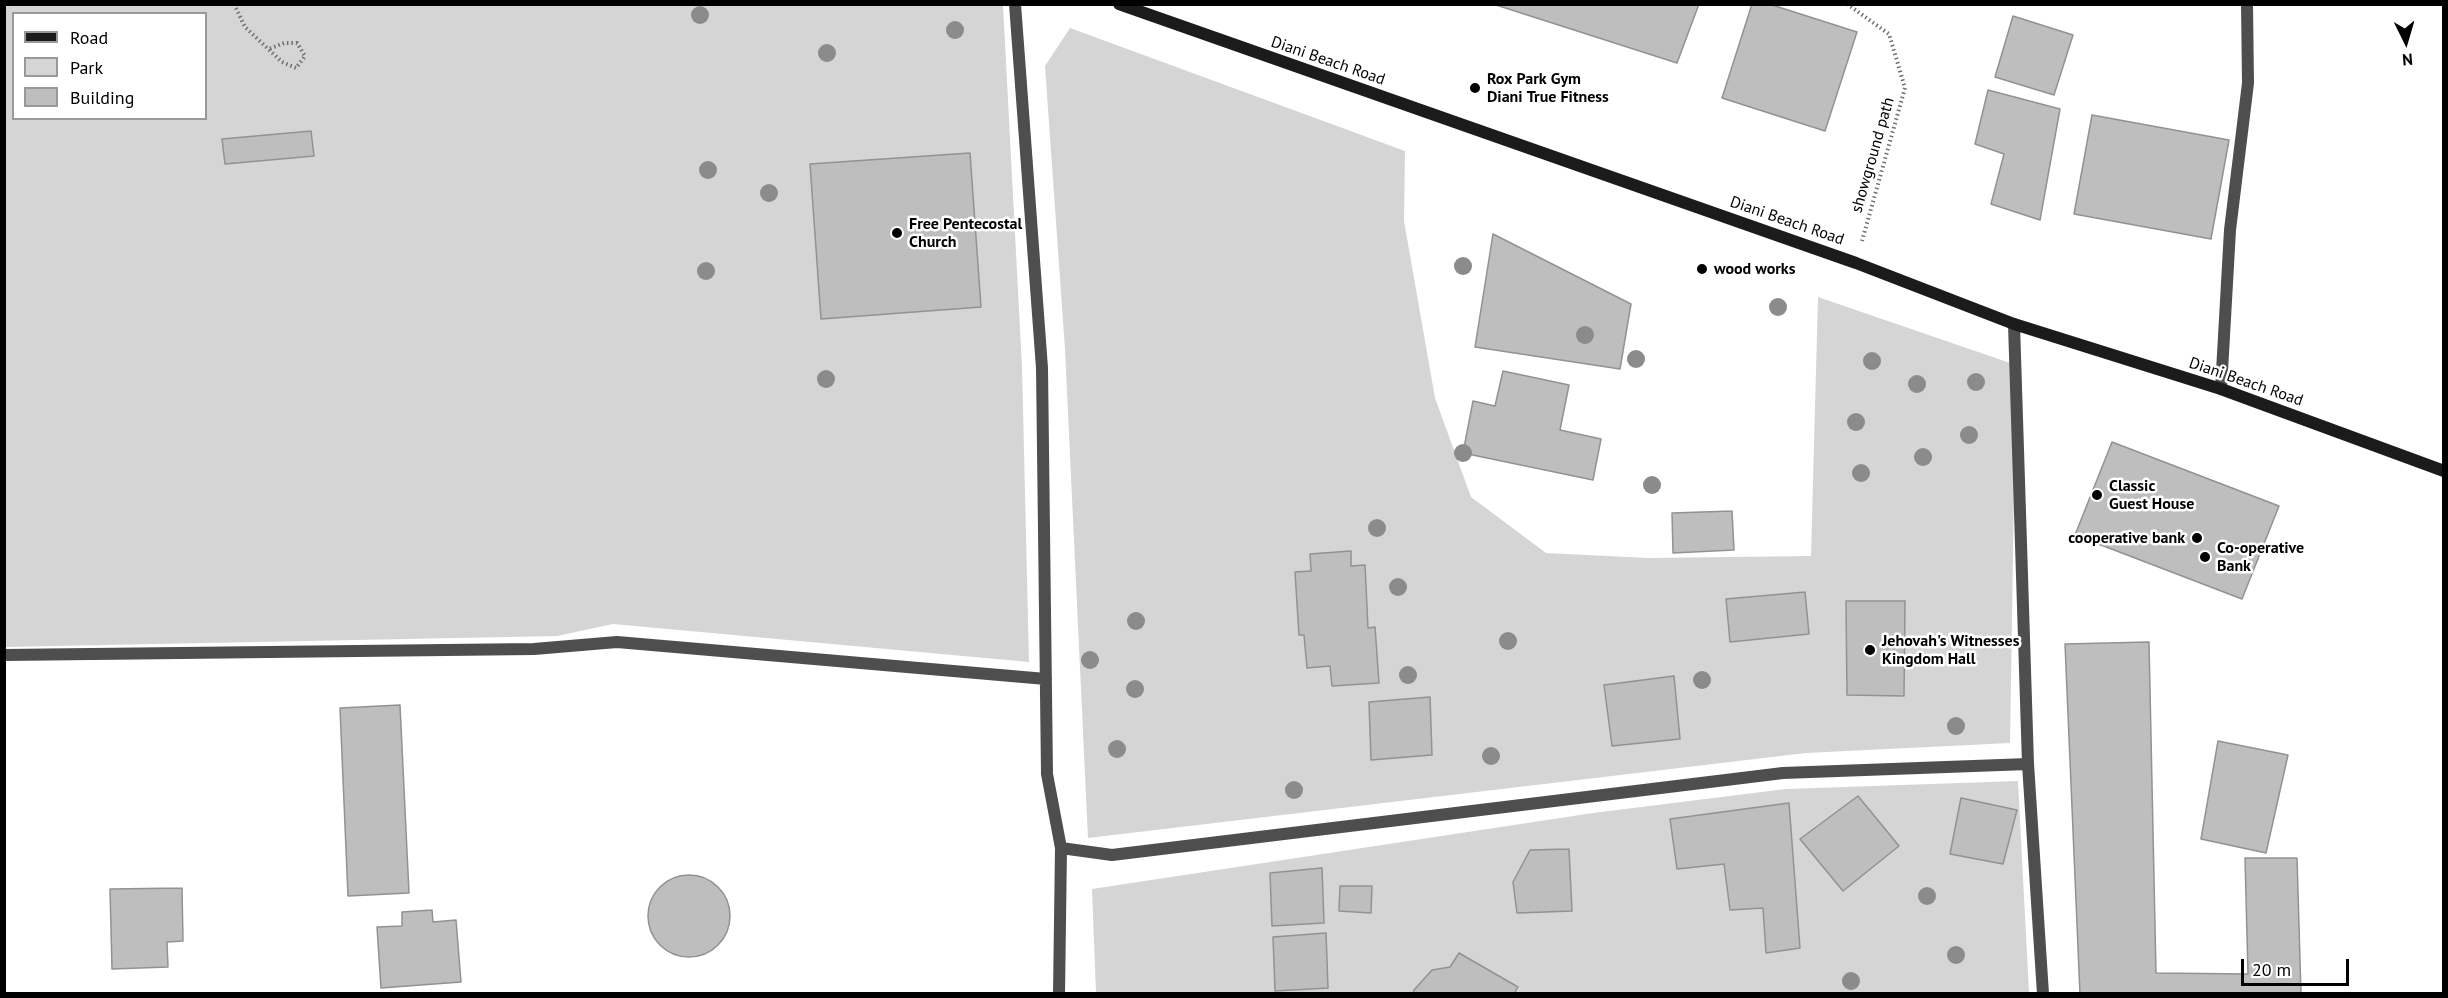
<!DOCTYPE html>
<style>
body{margin:0}
#map{position:relative;width:2448px;height:998px;overflow:hidden;background:#fff;font-family:"PT Sans",sans-serif}
canvas{display:block}
.frame{position:absolute;inset:0;border:6px solid #000;pointer-events:none}
.legend{position:absolute;left:12px;top:12px;width:195px;height:108px;box-sizing:border-box;background:#fff;border:2px solid #999;margin:0;padding:8px 10px;list-style:none;font-size:18px;color:#000}
.legend li{display:flex;align-items:center;gap:12px;height:30px}
.legend b{width:30px;border:2px solid #999}
.north{position:absolute;left:2376px;top:12px;width:60px;height:60px;-webkit-text-stroke:4px #fff;paint-order:stroke;rotate:175deg;font-size:16px;font-weight:700;line-height:24px;text-align:center;color:#000}
.north::after{content:'';display:block;margin:auto;width:21px;height:27px;background:#000;clip-path:polygon(50% 0,100% 100%,50% 72%,0 100%)}
.scale{position:absolute;left:2241px;top:959px;width:108px;height:27px;box-sizing:border-box;border:3px solid #000;border-top:0;padding-left:8px;font-size:18px;line-height:21px;white-space:nowrap;color:#000;-webkit-text-stroke:4px #fff;paint-order:stroke}
</style>
<div id="map">
<canvas width="2448" height="998"></canvas>
<div class="frame"></div>
<ul class="legend">
<li><b style="height:8px;background:#1b1b1b"></b>Road</li>
<li><b style="height:16px;background:#d5d5d5"></b>Park</li>
<li><b style="height:16px;background:#bebebe"></b>Building</li>
</ul>
<div class="north">N</div>
<div class="scale">20 m</div>
</div>
<script>
const ctx = document.querySelector('canvas').getContext('2d');
ctx.lineJoin = 'round';
function paint(path, color) {
  ctx.fillStyle = color;
  ctx.fill(path, 'evenodd');
}
function toPath(rows) {
  const path = new Path2D();
  for (const r of rows) {
    if (r.length === 3) {
      path.moveTo(r[0] + r[2], r[1]);
      path.arc(r[0], r[1], r[2], 0, 2 * Math.PI);
      continue;
    }
    path.moveTo(r[0], r[1]);
    for (let i = 2; i < r.length; i += 2) path.lineTo(r[i], r[i + 1]);
  }
  return path;
}
function trace(path, color, width, dash) {
  ctx.strokeStyle = color;
  ctx.lineWidth = width;
  ctx.lineCap = dash ? 'butt' : 'round';
  ctx.setLineDash(dash || []);
  ctx.stroke(path);
}
function drawText(font, color, halo, rows, align = 'center') {
  ctx.font = font + ' "PT Sans",sans-serif';
  ctx.lineWidth = 5;
  ctx.setLineDash([]);
  ctx.textBaseline = 'middle';
  ctx.strokeStyle = halo;
  ctx.fillStyle = color;
  for (const [text, x, y, turn = 0] of rows) {
    ctx.save();
    ctx.translate(x, y);
    ctx.rotate((+turn || 0) * Math.PI / 180);
    ctx.textAlign = isNaN(turn) ? turn : align;
    if (halo) ctx.strokeText(text, 0, 0);
    ctx.fillText(text, 0, 0);
    ctx.restore();
  }
}
const green = toPath([
 [4,5,1003,5,1022,367,1029,662,613,624,557,636,5,647],
 [14,14,206,14,206,118,14,118],
 [1070,28,1405,151,1404,221,1435,398,1471,497,1546,553,1648,558,1811,556,1818,297,2016,365,2010,743,1806,753,1088,838,1065,349,1045,66],
 [2018,781,2029,993,1096,993,1092,889,1593,813,1786,789]
]);
const building = toPath([
 [1493,4,1699,4,1677,63,1493,4],
 [1752,4,1769,4,1857,32,1825,131,1722,98,1752,4],
 [2013,16,2073,35,2054,95,1995,77,2013,16],
 [1988,90,2060,109,2040,220,1991,204,2004,154,1975,144,1988,90],
 [2092,115,2229,140,2211,239,2074,214,2092,115],
 [311,131,314,156,225,164,222,139,311,131],
 [970,153,981,307,821,319,810,164,970,153],
 [1493,234,1631,304,1620,369,1475,347,1493,234],
 [1503,371,1569,385,1560,430,1601,439,1593,480,1463,453,1473,401,1495,406,1503,371],
 [2112,442,2279,506,2242,599,2075,535,2112,442],
 [1732,511,1734,550,1673,553,1672,513,1732,511],
 [1351,551,1351,566,1365,565,1368,628,1375,627,1379,683,1332,686,1330,666,1307,668,1304,635,1299,635,1295,572,1311,571,1310,554,1351,551],
 [1805,592,1809,634,1730,642,1726,599,1805,592],
 [1846,601,1905,601,1904,696,1847,695,1846,601],
 [2149,642,2156,973,2248,974,2245,858,2297,858,2301,994,2080,994,2065,644,2149,642],
 [1674,676,1680,739,1612,746,1604,685,1674,676],
 [1430,697,1432,755,1371,760,1369,702,1430,697],
 [400,705,409,893,348,896,340,708,400,705],
 [2218,741,2288,755,2266,853,2201,839,2218,741],
 [1858,796,1899,846,1843,891,1800,839,1858,796],
 [1961,798,2017,810,2003,864,1950,854,1961,798],
 [1789,803,1800,948,1766,953,1763,908,1730,910,1724,864,1677,869,1670,819,1789,803],
 [1569,849,1572,911,1517,913,1513,882,1530,850,1569,849],
 [1322,868,1324,923,1272,926,1270,873,1322,868],
 [689,916,41],
 [1340,886,1372,886,1371,913,1339,911,1340,886],
 [182,888,183,941,167,942,168,967,112,969,110,889,182,888],
 [432,910,433,922,456,920,461,982,381,988,377,927,402,926,402,912,432,910],
 [1326,933,1328,988,1275,991,1273,937,1326,933],
 [1459,953,1518,987,1514,994,1413,994,1414,990,1432,970,1450,967,1459,953]
]);
const path = toPath([
 [234,4,245,27,282,62,296,68,305,56,297,43,284,43,269,49],
 [1847,4,1889,34,1905,88,1862,241]
]);
const minor = toPath([
 [1015,4,1042,368,1047,774,1061,848,1059,994],
 [2014,324,2028,764,2043,994],
 [2221,389,2230,230,2248,83,2247,4],
 [4,655,534,649,617,642,1046,679],
 [1061,848,1112,855,1783,773,2028,764]
]);
const secondary = toPath([
 [1119,4,1856,263,2014,324,2221,389,2444,471]
]);
const trees = [
 [700,15],
 [955,30],
 [827,53],
 [708,170],
 [769,193],
 [1463,266],
 [706,271],
 [1778,307],
 [1585,335],
 [1636,359],
 [1872,361],
 [826,379],
 [1976,382],
 [1917,384],
 [1856,422],
 [1969,435],
 [1463,453],
 [1923,457],
 [1861,473],
 [1652,485],
 [1377,528],
 [1398,587],
 [1136,621],
 [1508,641],
 [1090,660],
 [1408,675],
 [1702,680],
 [1135,689],
 [1956,726],
 [1117,749],
 [1491,756],
 [1294,790],
 [1927,896],
 [1956,955],
 [1851,981]
];
const markers = [
 [1475,88,6,"#000"],
 [897,233,6,"#000"],
 [1702,269,6,"#000"],
 [2097,495,6,"#000"],
 [2197,538,6,"#000"],
 [2205,557,6,"#000"],
 [1870,650,6,"#000"]
];
const streetNames = [
 ["Diani Beach Road",1328,61,19],
 ["showground path",1873,155,-74],
 ["Diani Beach Road",1787,221,19],
 ["Diani Beach Road",2246,382,19]
];
const poiNames = [
 ["Rox Park Gym",1487,79],
 ["Diani True Fitness",1487,97],
 ["Free Pentecostal",909,224],
 ["Church",909,242],
 ["wood works",1714,269],
 ["Classic",2109,486],
 ["Guest House",2109,504],
 ["cooperative bank",2185,538,"right"],
 ["Co-operative",2217,548],
 ["Bank",2217,566],
 ["Jehovah's Witnesses",1882,641],
 ["Kingdom Hall",1882,659]
];
paint(green, '#d5d5d5');
paint(building, '#bebebe');
trace(building, '#929292', 1.5);
trace(path, '#707070', 4, [1.5, 3]);
trace(minor, '#4e4e4e', 12);
trace(secondary, '#1b1b1b', 12);
ctx.fillStyle = '#8b8b8b';
for (const [x, y] of trees) {
  ctx.beginPath();
  ctx.arc(x, y, 9, 0, 2 * Math.PI);
  ctx.fill();
}
for (const [x, y, r, color] of markers) {
  const dot = new Path2D();
  dot.arc(x, y, r, 0, 2 * Math.PI);
  ctx.fillStyle = color;
  ctx.fill(dot);
  trace(dot, '#fff', 2);
}
drawText('16px', '#000', '#fff', streetNames);
drawText('bold 16px', '#000', '#fff', poiNames, 'left');
</script>
